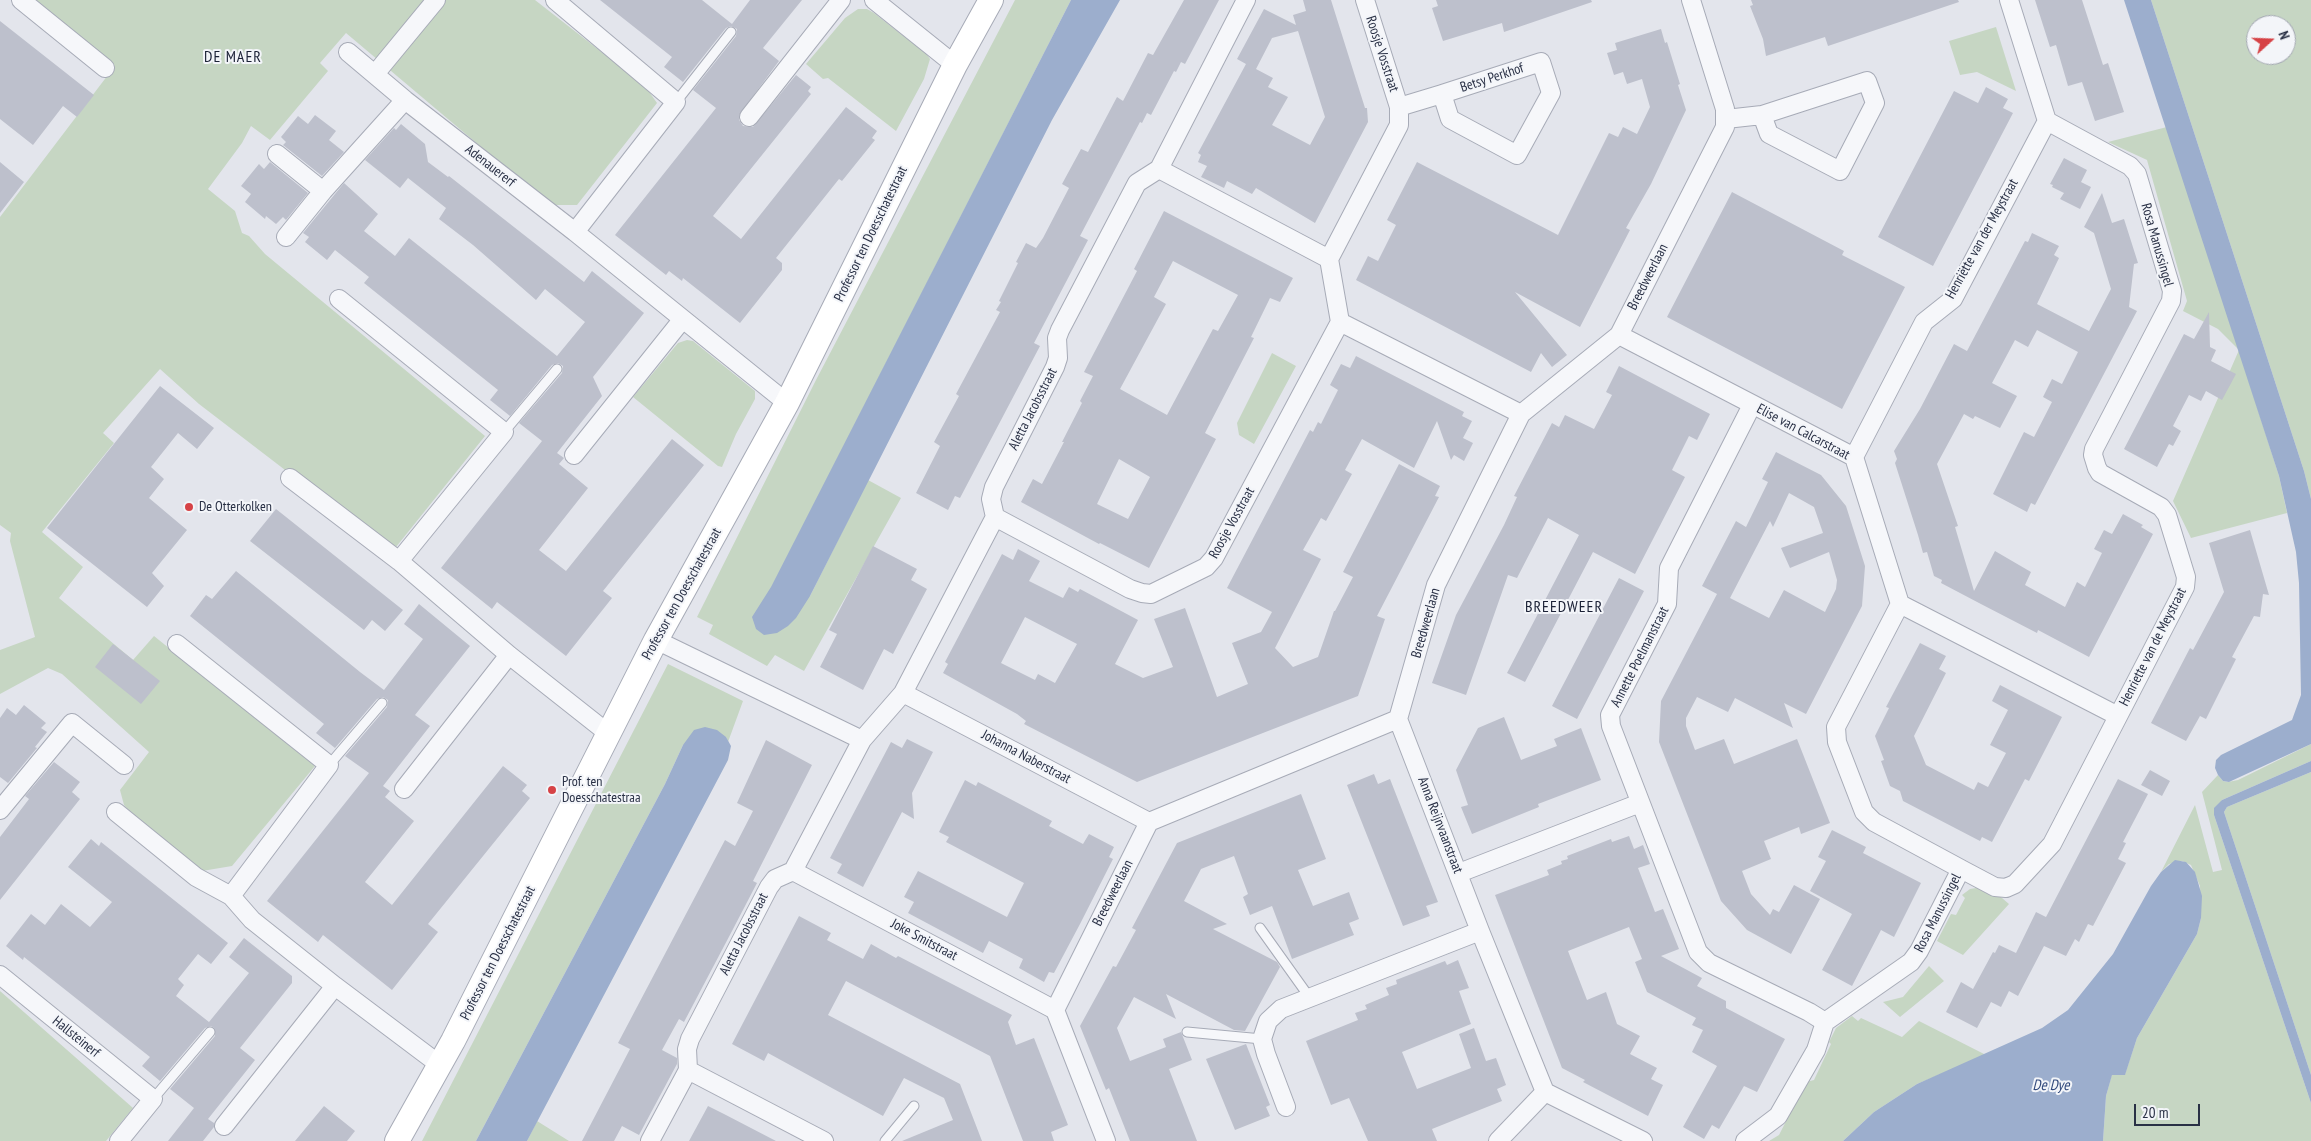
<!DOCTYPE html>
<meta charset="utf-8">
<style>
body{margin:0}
#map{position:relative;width:2311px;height:1141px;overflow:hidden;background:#e3e5ec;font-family:"PT Sans Narrow",sans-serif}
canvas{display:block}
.north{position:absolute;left:2246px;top:15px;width:50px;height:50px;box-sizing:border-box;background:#f3f5f9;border:1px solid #a2a6b1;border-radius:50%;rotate:70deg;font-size:14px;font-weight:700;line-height:20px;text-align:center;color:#293045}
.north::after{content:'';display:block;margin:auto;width:18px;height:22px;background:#d64246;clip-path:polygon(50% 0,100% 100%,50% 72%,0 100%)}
.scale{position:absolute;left:2134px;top:1104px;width:66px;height:22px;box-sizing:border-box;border:2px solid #293045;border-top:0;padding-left:6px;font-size:15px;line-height:18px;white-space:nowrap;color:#293045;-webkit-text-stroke:4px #f3f5f9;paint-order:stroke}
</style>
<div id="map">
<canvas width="2311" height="1141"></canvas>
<div class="north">N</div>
<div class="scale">20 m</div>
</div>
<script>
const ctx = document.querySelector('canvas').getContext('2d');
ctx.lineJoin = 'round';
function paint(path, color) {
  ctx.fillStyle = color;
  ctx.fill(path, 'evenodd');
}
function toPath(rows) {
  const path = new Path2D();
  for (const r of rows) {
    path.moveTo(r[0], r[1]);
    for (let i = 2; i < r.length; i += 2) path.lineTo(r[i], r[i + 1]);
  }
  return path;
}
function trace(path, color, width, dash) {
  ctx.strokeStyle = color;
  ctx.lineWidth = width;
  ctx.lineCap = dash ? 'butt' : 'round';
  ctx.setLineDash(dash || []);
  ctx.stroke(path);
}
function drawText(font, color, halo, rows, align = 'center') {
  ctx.font = font + ' "PT Sans Narrow",sans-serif';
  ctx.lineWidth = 4;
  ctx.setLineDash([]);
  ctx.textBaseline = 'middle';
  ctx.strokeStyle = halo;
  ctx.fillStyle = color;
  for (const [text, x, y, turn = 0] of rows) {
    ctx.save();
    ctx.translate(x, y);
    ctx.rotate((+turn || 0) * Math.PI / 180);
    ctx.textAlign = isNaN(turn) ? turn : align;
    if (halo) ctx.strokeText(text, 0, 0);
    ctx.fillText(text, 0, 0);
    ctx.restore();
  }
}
const green = toPath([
 [30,0,432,0,440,6,446,0,535,0,645,86,657,103,577,205,554,205,538,195,346,33,320,63,328,71,270,140,251,126,242,143,208,189,235,211,242,233,249,236,265,254,485,436,392,552,199,404,160,369,103,433,114,443,42,532,83,567,59,598,133,660,154,636,315,766,232,866,202,871,133,816,124,805,120,790,149,752,62,674,48,668,0,694,0,650,35,637,10,541,11,533,0,525,0,217,114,67],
 [1015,0,1071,0,769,593,810,596,868,480,901,498,804,671,775,655,767,666,709,634,713,625,697,617,816,380],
 [2151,0,2311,0,2311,499,2304,471],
 [2256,25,2286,25,2286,55,2256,55],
 [858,9,867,9,874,13,902,35,922,48,930,59,924,79,896,131,828,78,823,79,806,64,845,18],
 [1996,27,2016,91,1977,72,1960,75,1949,41],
 [2167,127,2183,177,2239,350,2279,476,2287,513,2191,538,2173,501,2239,350,2218,329,2183,311,2187,301,2147,160,2108,142],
 [687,340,693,341,755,391,755,399,736,434,722,467,718,466,633,397,678,343],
 [1272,353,1296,366,1254,444,1239,435,1237,423],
 [668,664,743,701,728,742,726,737,683,745,665,784,476,1141,422,1141],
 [2311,744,2311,761,2222,800,2214,815,2311,1103,2311,1141,2103,1141,2106,1096,2112,1074,2125,1074,2137,1038,2197,934,2201,918,2200,886,2191,865,2182,861,2169,864,2161,872,2195,805,2213,872,2222,870,2202,792,2218,775,2223,781,2228,782,2238,780],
 [2311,772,2311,1075,2224,812,2227,807],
 [1982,887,1995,892,2009,904,1963,955,1937,941,1951,914,1956,915,1965,898,1962,895,1970,889],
 [1929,966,1944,981,1900,1017,1883,1002,1903,997],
 [0,991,133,1108,106,1141,0,1141],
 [1852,1016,1858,1021,1861,1018,1902,1037,1919,1021,1986,1055,1917,1084,1874,1112,1843,1141,1769,1141,1779,1135,1806,1082,1814,1080,1831,1044,1829,1042,1836,1028],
 [537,1121,569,1141,527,1141]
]);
const water = toPath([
 [1071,0,1120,0,1052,120,810,596,796,618,788,626,777,633,764,635,756,629,752,617,771,587],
 [2124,0,2151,0,2304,471,2311,499,2311,744,2229,782,2223,781,2218,775,2215,768,2216,760,2221,755,2292,720,2301,695,2299,583,2296,552,2279,476],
 [705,727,717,730,726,737,731,746,728,760,527,1141,476,1141,665,784,683,745,694,730],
 [2311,761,2311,772,2227,807,2224,812,2311,1075,2311,1103,2214,815,2214,808,2222,800],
 [2175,860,2186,862,2195,872,2202,896,2201,918,2197,934,2137,1038,2125,1075,2112,1075,2106,1096,2103,1141,1843,1141,1874,1112,1917,1084,2042,1028,2068,1010,2113,954,2151,886,2161,872]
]);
const building = toPath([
 [600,0,702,0,732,24,750,0,802,0,763,48,779,61,739,115,739,120,743,126,753,127,796,75,811,87,808,91,811,94,713,216,741,239,846,107,877,131,872,138,875,140,842,181,839,179,776,258,782,263,782,270,740,323,683,278,682,281,669,271,666,275,615,235,716,108,693,90,736,36,737,29,731,26,726,28,683,82,664,67,672,57],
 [1184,0,1219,0,1185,64,1181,62,1176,72,1174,71,1151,115,1147,113,1142,123,1140,122,1080,236,1088,240,1034,343,1040,346,960,498,955,496,948,510,916,493,940,446,934,442,959,396,956,394,1000,312,996,310,1001,302,999,301,1018,263,1016,262,1026,243,1036,248,1043,238,1069,188,1062,184,1081,149,1088,152,1117,97,1123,101,1148,53,1153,55],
 [1303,0,1331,0,1365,108,1367,108,1368,122,1315,223,1256,188,1252,194,1227,181,1224,188,1201,177,1207,166,1198,162,1201,155,1198,153,1246,64,1237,59,1264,9,1296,25,1293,15,1306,11],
 [1298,31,1325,117,1310,145,1272,125,1288,97,1268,87,1273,78,1256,69,1272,38],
 [1436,0,1591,0,1592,2,1504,32,1502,23,1443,41,1432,8,1438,6],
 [1751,0,1958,0,1959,2,1828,46,1825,37,1766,56,1763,39,1750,6,1753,5],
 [2035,0,2082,0,2103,65,2108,63,2124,112,2095,121,2082,82,2068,86,2056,45,2050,47],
 [0,21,94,95,77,117,63,106,33,145,0,119],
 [1661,29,1665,43,1667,42,1680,84,1678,85,1686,110,1651,184,1626,228,1630,230,1580,327,1515,292,1567,355,1552,367,1541,353,1531,372,1356,280,1368,256,1378,261,1396,225,1387,220,1417,162,1558,235,1609,133,1618,137,1623,127,1637,134,1650,107,1642,79,1627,84,1623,72,1614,75,1607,53,1617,50,1615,43],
 [1986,87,2008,99,2003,108,2013,113,1933,266,1878,237,1954,91,1978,103],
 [315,115,336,131,329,140,344,152,322,176,283,145,286,142,281,137,298,116,308,124],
 [401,124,425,144,428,162,448,177,449,176,584,282,592,271,644,313,593,377,602,396,557,453,564,458,559,464,588,488,539,550,566,571,672,439,704,465,603,591,612,598,566,656,497,602,492,609,441,568,542,441,519,423,562,373,563,366,558,363,552,365,510,416,490,400,498,390,364,283,369,277,335,250,327,260,305,242,309,237,303,233,344,183,378,214,364,231,395,256,409,238,557,356,585,322,545,289,536,300,473,245,439,219,446,208,408,178,400,188,365,160,394,128,396,130],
 [2064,158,2087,170,2081,182,2091,187,2080,209,2060,199,2064,193,2052,187,2053,185,2050,184],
 [0,162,24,182,0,213],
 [270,162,308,193,286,220,283,217,276,224,266,216,265,219,245,202,251,194,241,186,259,164,264,169],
 [1732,192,1844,251,1842,255,1905,287,1842,409,1667,317],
 [2102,193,2112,223,2124,219,2138,263,2134,264,2129,307,2137,311,2035,505,2031,503,2027,512,1993,494,2024,432,2034,437,2052,402,2043,397,2052,379,2062,384,2078,352,2037,330,2028,347,2015,340,1992,383,2017,396,2000,428,1975,416,1973,419,1964,414,1937,464,1958,526,1955,527,1974,591,1995,551,2031,572,2025,585,2065,607,2077,582,2085,587,2102,553,2094,549,2104,530,2112,534,2123,514,2143,525,2141,527,2153,534,2089,657,2038,630,2037,633,1979,603,1941,583,1942,580,1934,576,1927,552,1923,553,1918,535,1895,463,1897,459,1894,451,1920,409,1954,344,1967,351,2025,241,2028,242,2032,233,2059,246,2054,255,2059,258,2037,304,2089,331,2111,289,2094,233,2084,227],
 [1164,211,1293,278,1280,302,1270,298,1251,337,1254,338,1205,433,1216,439,1149,568,1100,543,1099,544,1021,502,1033,479,1042,484,1064,442,1062,442,1082,403,1080,401,1093,376,1084,372,1137,271,1134,269],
 [1173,261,1238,295,1218,331,1213,329,1167,415,1120,389,1166,304,1154,297],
 [1119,459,1150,477,1128,519,1097,504],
 [2209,312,2210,347,2216,350,2211,361,2236,374,2222,400,2206,391,2201,401,2189,395,2173,426,2181,431,2173,446,2169,444,2157,467,2124,449,2184,334,2194,339],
 [1356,356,1464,412,1462,416,1472,421,1463,438,1473,443,1464,461,1454,455,1451,460,1437,421,1414,468,1362,439,1345,470,1352,474,1326,521,1321,518,1303,550,1321,559,1275,648,1293,667,1318,657,1334,611,1335,611,1353,577,1343,572,1399,464,1440,486,1435,496,1439,497,1377,616,1385,619,1358,696,1137,782,1024,724,1026,721,1017,714,943,673,948,664,945,662,1002,554,1013,560,1018,549,1040,561,1029,581,1063,598,1069,587,1078,592,1080,589,1138,620,1115,664,1143,678,1173,667,1154,619,1185,608,1217,697,1248,684,1232,643,1261,632,1272,612,1227,588,1310,430,1313,432,1318,422,1321,424,1338,390,1330,385,1341,364,1350,368],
 [1025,617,1077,644,1055,683,1038,674,1035,680,1001,663],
 [1619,366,1710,414,1697,440,1689,436,1672,470,1685,477,1635,574,1593,552,1525,682,1507,673,1579,535,1548,518,1517,578,1508,575,1466,695,1432,683,1456,615,1504,525,1517,497,1514,496,1552,423,1559,427,1565,415,1594,429,1612,395,1606,392],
 [160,386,214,428,197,449,178,433,151,467,164,479,149,498,187,530,152,573,164,586,147,607,47,528],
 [1776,452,1821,475,1846,506,1865,566,1862,606,1806,714,1784,703,1793,728,1735,698,1728,712,1697,697,1686,718,1686,726,1695,750,1724,739,1734,764,1797,739,1830,823,1801,834,1799,827,1764,841,1771,859,1742,871,1751,894,1770,915,1773,909,1779,912,1794,885,1820,899,1791,954,1747,930,1721,901,1659,742,1661,701,1717,594,1702,586,1736,521,1746,527,1768,482,1762,479],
 [1789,493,1814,507,1823,533,1781,548,1790,568,1829,552,1837,580,1836,589,1825,612,1784,590,1769,618,1730,598,1770,521,1773,527],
 [276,509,403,610,385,631,372,620,364,630,250,541],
 [2250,530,2269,595,2263,594,2260,617,2254,616,2232,657,2236,659,2206,719,2200,716,2186,741,2151,723,2190,648,2193,650,2224,592,2209,543],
 [873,546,917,569,911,580,927,589,893,654,884,649,863,690,820,667,837,634,829,630],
 [236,571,360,672,384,690,423,639,404,624,419,604,470,646,415,715,430,726,383,786,390,791,385,797,414,821,365,882,392,905,503,766,527,785,522,791,530,798,428,924,438,932,392,990,323,935,318,942,267,901,369,773,345,756,387,707,388,700,383,697,377,699,335,748,316,733,324,724,190,616,206,595,212,599],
 [1619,578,1644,591,1577,719,1552,706],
 [1920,643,1946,656,1939,669,1946,673,1914,736,1926,765,1974,790,1978,782,1988,787,2006,753,1990,745,2008,710,1992,701,2000,685,2062,717,2029,781,2025,779,1992,842,1982,837,1980,841,1903,801,1900,791,1890,786,1881,761,1884,760,1875,736,1889,708,1886,707],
 [113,644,160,681,141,704,95,667],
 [24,705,46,723,41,728,47,732,35,747,37,748,8,783,0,777,0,718,7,708,16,715],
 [1504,717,1521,760,1557,746,1554,739,1581,728,1601,780,1538,804,1539,807,1472,834,1461,807,1468,805,1456,770,1478,728],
 [907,739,933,752,912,793,914,819,902,812,863,887,837,873,842,864,830,858,891,742,902,748],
 [766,740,812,765,753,881,757,883,732,931,684,1022,679,1019,662,1050,677,1058,677,1064,639,1135,622,1126,614,1141,582,1141,630,1049,618,1043,725,840,735,846,753,811,737,803],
 [54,762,80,782,72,792,80,799,0,900,0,837,29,799,25,796],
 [2150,770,2170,781,2162,796,2141,785],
 [1374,774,1378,784,1390,779,1438,902,1426,906,1430,916,1403,926,1347,785],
 [2118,779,2148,794,2123,842,2126,843,2118,859,2126,863,2093,926,2088,924,2079,942,2075,939,2066,956,2044,946,2018,996,2009,991,2001,1007,1991,1002,1977,1028,1946,1012,1961,982,1973,989,1993,952,1995,953,1999,945,2016,953,2036,912,2046,917],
 [965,780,976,786,978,782,1052,821,1049,826,1083,844,1089,834,1114,847,1109,857,1113,859,1080,924,1054,973,1049,972,1044,982,1019,968,1023,959,989,941,983,953,908,913,914,902,904,897,918,871,1007,917,1024,883,946,842,949,837,939,832],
 [1301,794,1326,859,1298,870,1313,906,1349,892,1359,919,1349,923,1354,935,1292,959,1272,906,1250,915,1243,897,1248,894,1234,856,1201,869,1184,901,1227,924,1213,929,1277,962,1280,967,1245,1031,1234,1030,1166,994,1176,1019,1134,997,1117,1028,1130,1061,1166,1047,1163,1039,1181,1032,1183,1037,1192,1060,1169,1069,1197,1141,1130,1141,1109,1088,1106,1090,1080,1026,1113,966,1116,967,1136,930,1132,928,1177,843],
 [1832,830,1866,847,1863,853,1921,883,1894,937,1881,930,1852,986,1822,970,1852,914,1810,891,1826,861,1818,857],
 [1629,836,1634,849,1643,845,1650,864,1638,868,1655,912,1663,909,1679,949,1661,956,1702,978,1697,986,1726,1001,1726,1008,1785,1039,1757,1092,1744,1086,1719,1129,1712,1125,1704,1139,1683,1127,1717,1066,1692,1052,1703,1030,1692,1025,1696,1018,1647,992,1635,962,1642,959,1629,927,1568,951,1587,1000,1606,992,1617,1024,1640,1036,1630,1054,1657,1068,1651,1079,1663,1085,1648,1116,1583,1082,1585,1080,1562,1068,1495,895,1549,875,1547,870,1562,864,1561,861,1568,859,1567,856,1611,839,1612,842],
 [91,839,99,846,101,842,228,943,211,964,198,954,178,979,184,985,176,996,209,1022,249,973,229,957,244,938,292,976,292,983,240,1048,255,1060,208,1119,214,1123,214,1127,203,1141,168,1141,194,1108,170,1089,215,1036,214,1028,211,1026,205,1028,160,1081,142,1066,150,1057,24,957,23,960,6,946,31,914,45,925,61,904,90,927,112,902,68,867],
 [799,916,831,933,827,940,863,959,871,944,896,958,898,956,1012,1015,1008,1022,1016,1045,1034,1038,1068,1125,1051,1132,1054,1141,1023,1141,990,1056,846,981,828,1015,960,1084,982,1141,902,1141,953,1120,944,1098,904,1078,883,1116,768,1053,764,1061,732,1044],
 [1458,960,1469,988,1459,991,1471,1024,1402,1052,1417,1089,1471,1068,1459,1034,1474,1028,1486,1061,1496,1058,1506,1085,1497,1089,1502,1101,1432,1129,1437,1141,1368,1141,1349,1098,1331,1105,1306,1041,1358,1020,1355,1013,1367,1009,1365,1005,1389,995,1386,988,1397,984,1396,980,1445,961,1447,965],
 [1246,1044,1270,1105,1266,1107,1270,1116,1235,1130,1206,1059],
 [324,1106,355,1131,347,1141,295,1141],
 [708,1106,724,1114,776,1141,689,1141]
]);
const lane = toPath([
 [676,102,731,32],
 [504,432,557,369],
 [329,765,382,703],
 [1260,928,1310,998],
 [1187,1032,1262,1039],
 [153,1099,210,1032],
 [885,1141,914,1106]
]);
const street = toPath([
 [21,0,105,68],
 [555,0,676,102,575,232,787,403],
 [874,0,955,65],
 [1365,0,1399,107],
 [348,52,405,100,575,232],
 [1541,62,1551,93,1517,155,1450,119,1442,94,1541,62],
 [375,74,436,0],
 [749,117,841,0],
 [1726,119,1762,115,1867,81,1875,103,1840,171,1769,134,1762,115],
 [277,154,323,191],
 [1159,169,1329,259],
 [286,237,323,191,405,100],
 [339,299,504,432,399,561,509,655,609,734],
 [1340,322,1521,414],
 [1619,335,1854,457,1900,604,1836,727,1837,742,1864,812,1874,822,1961,869],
 [1752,405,1669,568,1667,604,1610,715,1611,726,1698,952,1709,963,1809,1012,1825,1022],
 [574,455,682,320],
 [1854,457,1924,322,1953,299,2047,121],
 [290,478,399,561],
 [995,517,1130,589,1142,593,1151,594,1206,567,1214,558,1340,322,1329,259,1399,125,1399,107,1442,94],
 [1900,604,2118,716],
 [656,640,862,740],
 [177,644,329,765,231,896],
 [903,693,1149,822],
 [1398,719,1480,931,1545,1092],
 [404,789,509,655],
 [0,810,72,723,124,765],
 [116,812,196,877,231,896,252,920,335,986,440,1065],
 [793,871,1055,1010],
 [1459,873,1640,803],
 [0,975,153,1099,119,1141],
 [688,1070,824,1141],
 [1286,1107,1266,1054,1262,1039,1268,1021,1281,1009,1480,931],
 [224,1126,335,986],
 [650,1141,688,1070,687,1049,690,1039,769,887,775,879,793,871,862,740,903,693,995,517,991,499,994,487,1055,367,1058,358,1057,338,1060,330,1137,183,1159,169,1246,0],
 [1106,1141,1055,1010,1149,822,1398,719,1436,585,1521,414,1619,335,1725,127,1725,109,1691,0],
 [1498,1141,1545,1092,1643,1141],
 [1745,1141,1778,1116,1816,1050,1825,1022,1911,962,1919,951,1961,869,1995,887,2006,888,2015,884,2052,844,2185,587,2186,577,2167,515,2161,507,2100,473,2097,468,2093,455,2094,449,2171,301,2172,291,2137,174,2130,166,2047,121,2009,0]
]);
const secondary = toPath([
 [397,1141,453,1041,656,640,787,403,955,65,991,0]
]);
const markers = [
 [189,507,5,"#d64246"],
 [552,790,5,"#d64246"]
];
const streetNames = [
 ["Roosje Vosstraat",1382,54,72],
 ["Betsy Perkhof",1492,78,-18],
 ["Adenauererf",490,166,38],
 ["Professor ten Doesschatestraat",871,234,-64],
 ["Henriëtte van der Meystraat",1982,239,-61],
 ["Rosa Manussingel",2157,245,74],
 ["Breedweerlaan",1648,277,-63],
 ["Aletta Jacobsstraat",1033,409,-63],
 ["Elise van Calcarstraat",1803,432,28],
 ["Roosje Vosstraat",1232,523,-61],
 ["Professor ten Doesschatestraat",682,594,-61],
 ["Breedweerlaan",1426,623,-74],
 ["Henriette van de Meystraat",2153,647,-63],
 ["Annette Poelmanstraat",1640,657,-63],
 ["Johanna Naberstraat",1026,757,28],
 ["Anna Reijnvaanstraat",1440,825,69],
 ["Breedweerlaan",1113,893,-63],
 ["Rosa Manussingel",1938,913,-63],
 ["Aletta Jacobsstraat",744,934,-63],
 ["Joke Smitstraat",924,940,28],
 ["Professor ten Doesschatestraat",498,953,-63],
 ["Hallsteinerf",76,1037,39]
];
const poiNames = [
 ["De Otterkolken",199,507],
 ["Prof. ten",562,782],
 ["Doesschatestraa",562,798]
];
const waterNames = [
 ["De Dye",2051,1086]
];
const quarterNames = [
 ["DE MAER",233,57],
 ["BREEDWEER",1564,607]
];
paint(green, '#c6d6c3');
paint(water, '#9caecd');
paint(building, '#bdc0cc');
trace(lane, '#a7abb7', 11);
trace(street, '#a7abb7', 20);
trace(secondary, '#a7abb7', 26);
trace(lane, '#f6f7fa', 9);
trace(street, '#f6f7fa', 18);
trace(secondary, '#fff', 24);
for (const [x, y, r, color] of markers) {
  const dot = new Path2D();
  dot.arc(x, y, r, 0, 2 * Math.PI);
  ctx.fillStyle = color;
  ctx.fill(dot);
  trace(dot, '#f3f5f9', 2);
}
drawText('14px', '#293045', '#f3f5f9', streetNames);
drawText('14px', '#293045', '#f3f5f9', poiNames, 'left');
drawText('italic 15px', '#31497c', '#f3f5f9', waterNames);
ctx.letterSpacing = '1px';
drawText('16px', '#1b2136', '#f3f5f9', quarterNames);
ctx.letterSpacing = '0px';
</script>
